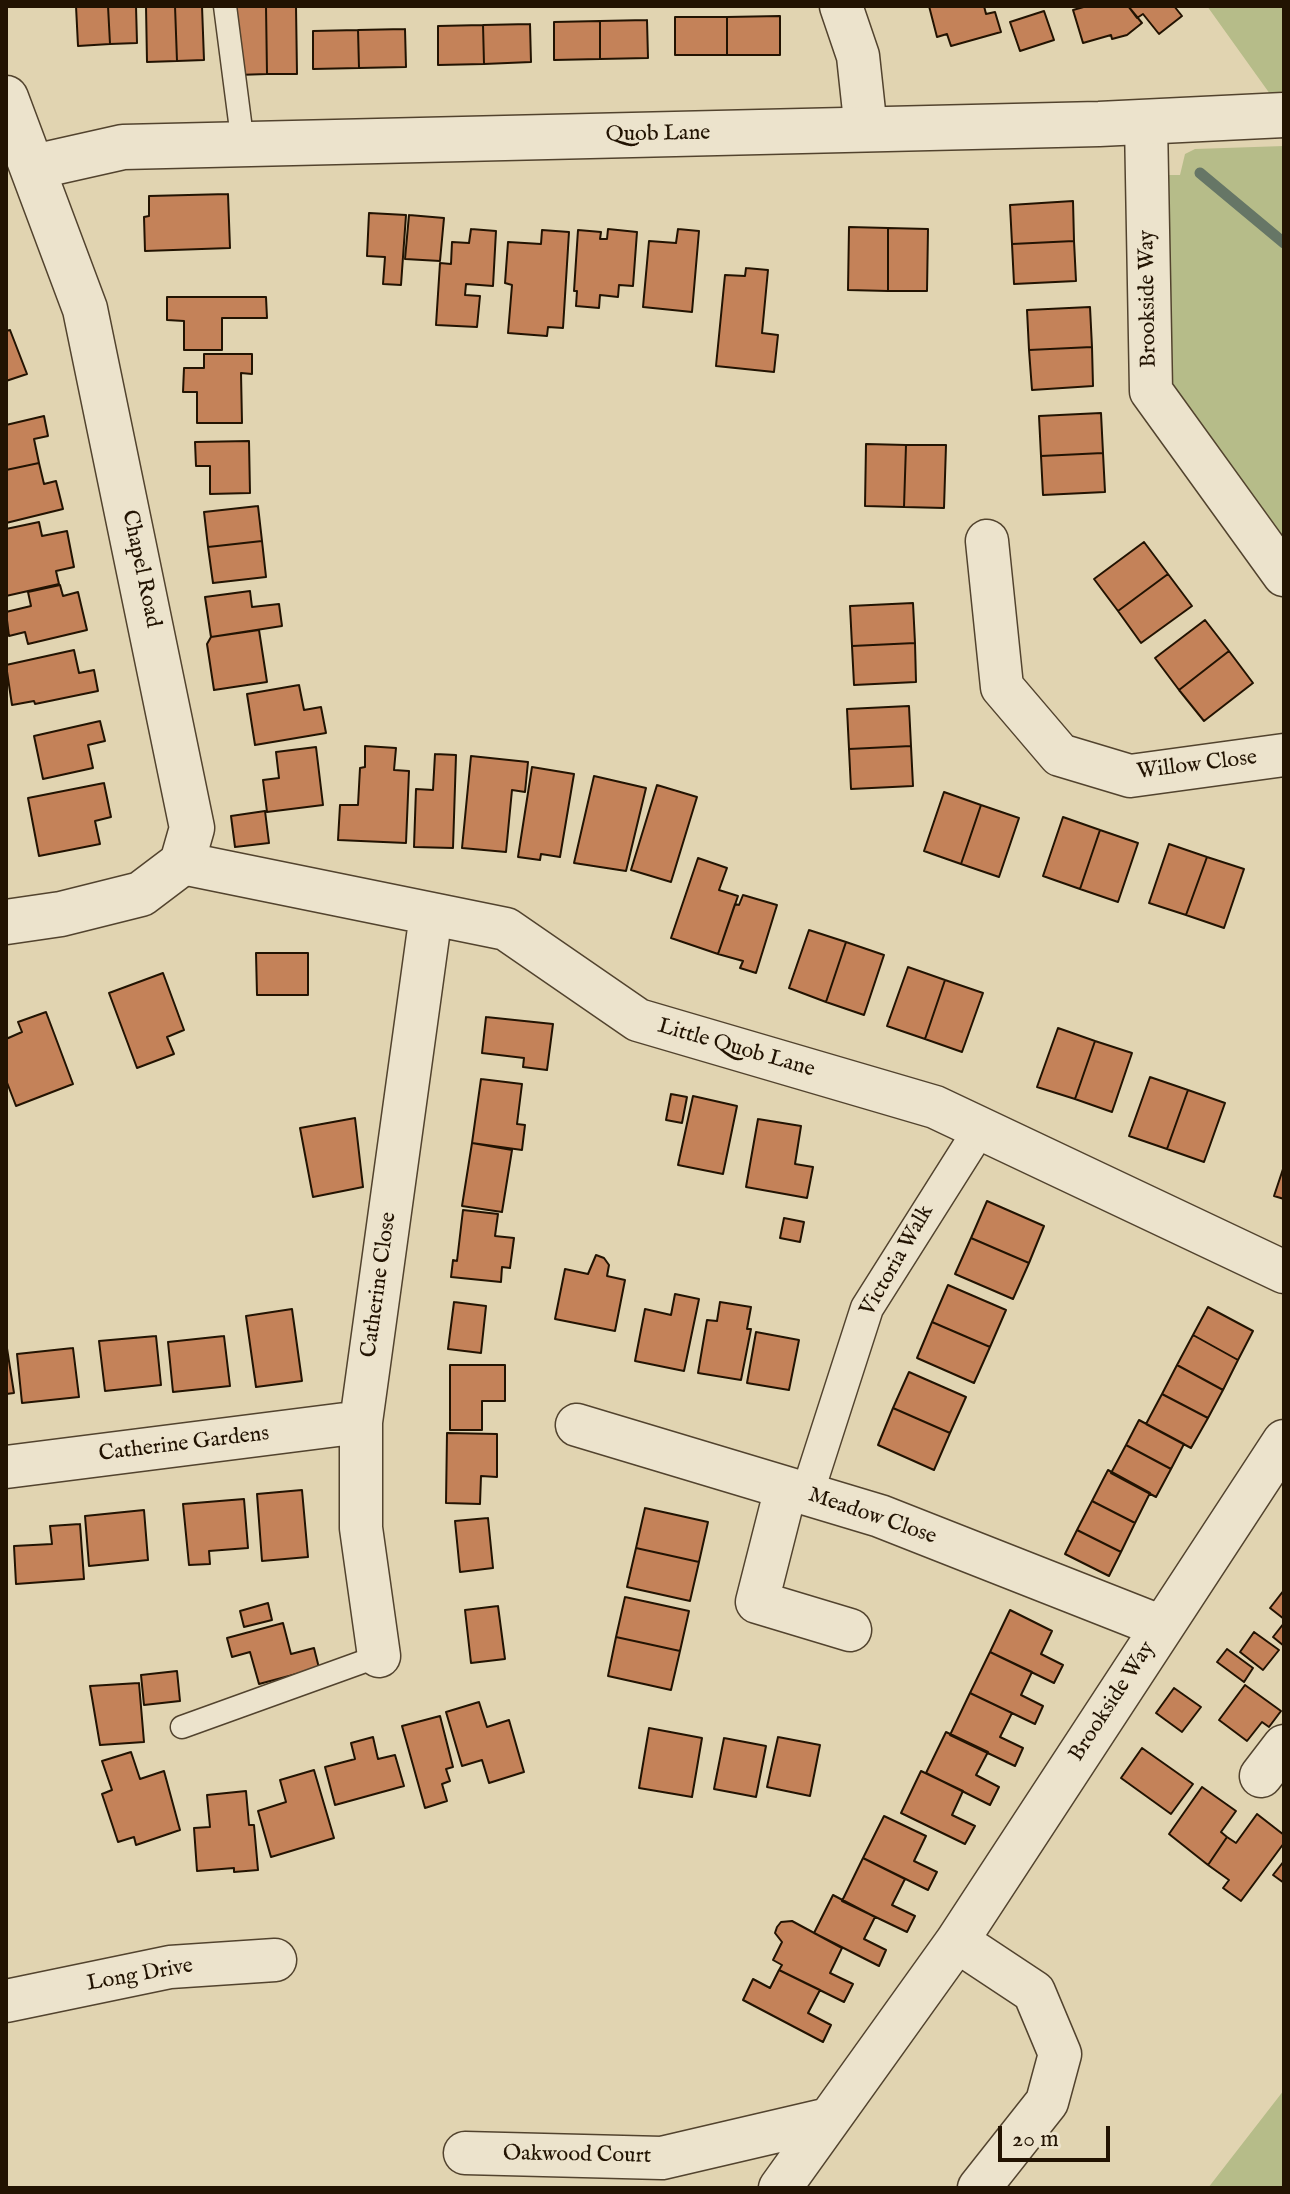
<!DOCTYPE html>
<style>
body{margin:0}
#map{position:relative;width:1290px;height:2194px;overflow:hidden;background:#e1d4b1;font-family:"IM FELL English",serif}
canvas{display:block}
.frame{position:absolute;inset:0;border:8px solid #221302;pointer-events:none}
.scale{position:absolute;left:998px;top:2126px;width:112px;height:36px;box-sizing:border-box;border:4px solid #221302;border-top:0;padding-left:10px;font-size:24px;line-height:28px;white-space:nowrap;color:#221302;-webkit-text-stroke:6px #ece3cc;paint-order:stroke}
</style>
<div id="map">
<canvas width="1290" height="2194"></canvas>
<div class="frame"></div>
<div class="scale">20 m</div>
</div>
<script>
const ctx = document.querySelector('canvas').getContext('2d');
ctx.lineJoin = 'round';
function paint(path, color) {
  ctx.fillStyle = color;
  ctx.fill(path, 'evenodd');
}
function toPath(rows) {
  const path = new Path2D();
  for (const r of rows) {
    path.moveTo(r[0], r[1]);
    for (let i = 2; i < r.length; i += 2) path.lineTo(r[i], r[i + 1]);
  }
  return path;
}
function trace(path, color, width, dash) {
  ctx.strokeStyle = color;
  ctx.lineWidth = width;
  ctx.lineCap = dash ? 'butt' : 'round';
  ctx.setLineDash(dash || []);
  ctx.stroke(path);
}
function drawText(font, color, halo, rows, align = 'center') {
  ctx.font = font + ' "IM FELL English",serif';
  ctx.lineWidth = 6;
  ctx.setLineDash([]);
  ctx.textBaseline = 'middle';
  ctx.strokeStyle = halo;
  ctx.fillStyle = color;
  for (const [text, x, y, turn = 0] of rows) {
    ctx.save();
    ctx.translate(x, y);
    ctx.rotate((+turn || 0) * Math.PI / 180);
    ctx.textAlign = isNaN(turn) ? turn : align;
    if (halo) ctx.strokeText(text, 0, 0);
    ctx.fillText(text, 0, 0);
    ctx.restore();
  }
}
const green = toPath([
 [1207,6,1284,6,1284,91,1270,94],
 [1284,146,1284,542,1175,392,1166,371,1166,175,1180,175,1185,154,1195,149],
 [1284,2090,1284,2188,1208,2188]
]);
const stream = toPath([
 [1200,173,1284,243]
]);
const building = toPath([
 [76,6,108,6,110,44,78,46,76,6],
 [108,6,136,6,137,43,110,44,108,6],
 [146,6,175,6,177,61,147,62,146,6],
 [175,6,202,6,204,60,177,61,175,6],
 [235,6,266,6,267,74,237,75,235,6],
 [266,6,296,6,297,74,267,74,266,6],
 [929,6,984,6,986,14,995,12,1001,32,951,46,947,34,937,37,929,6],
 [1087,6,1128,6,1142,23,1127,35,1112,39,1111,35,1083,43,1073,10,1087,6],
 [1128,6,1174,6,1182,16,1159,34,1143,14,1137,18,1128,6],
 [1044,11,1054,40,1020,51,1010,22,1044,11],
 [780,16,780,55,727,55,727,17,780,16],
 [675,17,727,17,727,55,675,55,675,17],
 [647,20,648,58,600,59,600,21,647,20],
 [600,21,600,59,554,60,554,22,600,21],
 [530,24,531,62,484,64,483,25,530,24],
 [483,25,484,64,438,65,438,26,483,25],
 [405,29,406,67,359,68,358,30,405,29],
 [358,30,359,68,313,69,313,31,358,30],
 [228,194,230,248,145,251,144,217,149,216,149,196,228,194],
 [1073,201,1074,241,1012,244,1010,205,1073,201],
 [369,213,406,215,401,285,383,284,385,257,367,256,369,213],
 [409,215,444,218,440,261,405,259,409,215],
 [849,227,888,228,888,291,848,290,849,227],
 [888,228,928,229,927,291,888,291,888,228],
 [471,229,496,231,493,286,466,284,465,295,480,296,477,327,436,325,440,263,451,264,452,242,469,243,471,229],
 [608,229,637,232,633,286,619,285,618,297,600,295,599,308,576,306,577,291,574,291,578,230,601,232,600,239,607,239,608,229],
 [678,229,699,231,692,312,643,307,649,241,676,243,678,229],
 [542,230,569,232,563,328,548,327,547,336,508,333,512,285,505,283,508,242,541,244,542,230],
 [1074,241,1076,281,1014,284,1012,244,1074,241],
 [746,268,768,270,762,333,778,335,774,372,716,366,725,275,745,276,746,268],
 [167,297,266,297,267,318,222,318,222,350,184,350,184,321,167,320,167,297],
 [1090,307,1092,347,1029,350,1027,310,1090,307],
 [10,330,27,374,6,381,6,331,10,330],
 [1092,347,1093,386,1032,390,1029,350,1092,347],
 [204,354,252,354,252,374,241,373,242,423,197,423,197,392,183,392,184,368,204,368,204,354],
 [1101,413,1103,453,1041,456,1039,416,1101,413],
 [44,416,48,436,34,439,39,463,6,470,6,425,44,416],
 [249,441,250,493,210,494,210,466,196,466,195,442,249,441],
 [866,444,906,445,904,507,865,506,866,444],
 [906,445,946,445,944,508,904,507,906,445],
 [1103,453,1105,492,1043,495,1041,456,1103,453],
 [39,463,44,484,56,481,63,509,6,523,6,470,39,463],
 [258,506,262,541,208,547,204,512,258,506],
 [39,522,42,536,67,531,74,567,56,571,59,584,6,596,6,529,39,522],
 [262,541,266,577,213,583,208,547,262,541],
 [1144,542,1168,574,1118,611,1094,579,1144,542],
 [1168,574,1192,606,1141,643,1118,611,1168,574],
 [60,585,63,596,78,592,87,630,28,644,25,632,9,636,6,612,31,606,28,592,60,585],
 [250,591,252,607,279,604,282,626,211,637,205,597,250,591],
 [913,603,915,643,852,646,850,606,913,603],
 [1205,620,1229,651,1179,690,1155,658,1205,620],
 [259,630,267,682,214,690,207,644,211,637,259,630],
 [915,643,916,682,854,685,852,646,915,643],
 [74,650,79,673,94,670,98,691,35,704,34,701,12,705,6,665,74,650],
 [1229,651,1253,683,1204,721,1179,690,1229,651],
 [299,685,304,710,321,707,326,733,255,745,247,694,299,685],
 [909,706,911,746,849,749,847,709,909,706],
 [100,721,105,741,88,745,93,768,43,779,34,736,100,721],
 [365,746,396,748,394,770,409,771,406,843,338,840,340,805,358,805,360,768,365,767,365,746],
 [911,746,913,786,851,789,849,749,911,746],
 [316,747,323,805,267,812,263,780,279,778,276,752,316,747],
 [435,754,456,755,453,848,414,847,416,789,433,790,435,754],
 [471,756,528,762,525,792,512,790,506,852,462,848,471,756],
 [532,767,574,774,560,857,541,854,540,860,518,857,532,767],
 [594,776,646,788,626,871,574,863,594,776],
 [104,783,111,817,95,821,100,844,39,856,28,798,104,783],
 [657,785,697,797,671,882,631,870,657,785],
 [944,792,981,805,961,864,924,851,944,792],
 [981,805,1019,818,999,877,961,864,981,805],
 [265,811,269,843,235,847,231,816,265,811],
 [1063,817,1100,830,1080,889,1043,876,1063,817],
 [1100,830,1138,843,1118,902,1080,889,1100,830],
 [1169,844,1207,857,1186,915,1149,903,1169,844],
 [1207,857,1244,869,1224,928,1186,915,1207,857],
 [698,858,727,868,719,890,738,896,718,954,671,938,698,858],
 [743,895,777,905,756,973,740,968,743,961,718,954,735,904,739,905,743,895],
 [809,930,846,942,826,1002,789,988,809,930],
 [846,942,884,955,864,1015,826,1002,846,942],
 [256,953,308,953,308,995,257,995,256,953],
 [908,967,945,980,925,1039,887,1026,908,967],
 [163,973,184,1030,167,1037,174,1054,137,1068,109,993,163,973],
 [945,980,983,993,962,1052,925,1039,945,980],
 [46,1012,73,1084,16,1106,6,1080,6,1039,22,1032,18,1022,46,1012],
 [486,1017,553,1024,547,1070,523,1067,524,1058,482,1053,486,1017],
 [1058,1028,1095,1041,1075,1099,1037,1087,1058,1028],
 [1095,1041,1132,1053,1112,1112,1075,1099,1095,1041],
 [1150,1077,1188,1090,1167,1149,1129,1136,1150,1077],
 [481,1079,522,1084,517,1124,525,1125,522,1150,472,1143,481,1079],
 [1188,1090,1225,1103,1204,1162,1167,1149,1188,1090],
 [671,1094,687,1097,682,1123,666,1120,671,1094],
 [693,1096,737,1106,723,1174,678,1165,693,1096],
 [355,1118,363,1187,313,1197,300,1128,355,1118],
 [758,1119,801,1126,795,1164,813,1167,807,1198,746,1187,758,1119],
 [472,1143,512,1150,502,1212,462,1206,472,1143],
 [1284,1166,1284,1199,1274,1196,1284,1166],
 [987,1201,1044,1226,1029,1263,971,1238,987,1201],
 [463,1210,498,1214,495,1236,514,1238,510,1268,502,1267,501,1282,451,1277,453,1260,457,1261,463,1210],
 [784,1218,804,1222,800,1242,780,1238,784,1218],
 [971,1238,1029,1263,1013,1299,955,1274,971,1238],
 [596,1255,604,1258,609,1265,607,1276,625,1280,615,1331,555,1319,565,1269,588,1274,596,1255],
 [948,1285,1006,1310,990,1347,932,1322,948,1285],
 [675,1294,699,1299,684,1371,635,1361,645,1309,671,1315,675,1294],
 [454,1302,486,1306,481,1353,448,1349,454,1302],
 [720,1302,751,1307,747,1329,751,1329,741,1380,698,1373,707,1320,717,1321,720,1302],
 [1208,1307,1253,1331,1238,1360,1193,1335,1208,1307],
 [292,1309,302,1381,256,1387,246,1316,292,1309],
 [932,1322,990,1347,974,1383,917,1358,932,1322],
 [756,1332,799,1340,789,1390,747,1383,756,1332],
 [1193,1335,1238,1360,1223,1390,1177,1365,1193,1335],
 [156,1336,161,1385,105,1391,99,1341,156,1336],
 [224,1336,230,1386,173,1392,168,1342,224,1336],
 [6,1342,14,1393,6,1394,6,1342],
 [73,1348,79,1397,22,1403,17,1354,73,1348],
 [450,1365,505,1365,505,1401,482,1401,482,1430,450,1430,450,1365],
 [1177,1365,1223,1390,1208,1418,1162,1394,1177,1365],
 [909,1372,966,1397,950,1433,893,1408,909,1372],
 [1162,1394,1208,1418,1191,1448,1146,1424,1162,1394],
 [893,1408,950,1433,934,1470,878,1445,893,1408],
 [1139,1420,1184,1444,1171,1469,1126,1445,1139,1420],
 [447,1433,497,1434,497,1477,481,1476,480,1504,446,1503,447,1433],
 [1126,1445,1171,1469,1156,1497,1111,1473,1126,1445],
 [1108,1470,1150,1493,1135,1523,1092,1501,1108,1470],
 [302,1490,308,1557,262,1561,257,1494,302,1490],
 [244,1499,248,1548,209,1551,210,1564,189,1565,183,1504,244,1499],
 [1092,1501,1135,1523,1121,1552,1077,1530,1092,1501],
 [645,1508,708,1522,699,1562,636,1548,645,1508],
 [144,1510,148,1560,89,1566,85,1516,144,1510],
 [488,1518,493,1568,460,1572,455,1521,488,1518],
 [80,1524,84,1579,16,1584,14,1546,52,1544,50,1526,80,1524],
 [1077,1530,1121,1552,1109,1576,1065,1554,1077,1530],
 [636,1548,699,1562,690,1601,627,1587,636,1548],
 [1284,1590,1284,1619,1270,1608,1284,1590],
 [625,1597,689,1611,680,1651,616,1637,625,1597],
 [268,1603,272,1620,244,1627,240,1611,268,1603],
 [498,1606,505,1659,471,1663,465,1610,498,1606],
 [1010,1610,1052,1631,1041,1654,1063,1665,1054,1683,990,1652,1010,1610],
 [283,1623,291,1654,314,1648,319,1668,259,1684,250,1652,232,1657,227,1638,283,1623],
 [1284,1623,1284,1646,1273,1637,1284,1623],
 [1254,1632,1279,1650,1263,1670,1240,1652,1254,1632],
 [616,1637,680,1651,671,1690,608,1676,616,1637],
 [1227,1649,1253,1668,1244,1682,1217,1662,1227,1649],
 [990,1652,1032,1672,1021,1695,1043,1706,1035,1724,970,1693,990,1652],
 [177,1671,180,1701,144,1705,141,1675,177,1671],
 [139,1683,144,1742,100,1745,90,1686,139,1683],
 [1245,1685,1281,1711,1269,1727,1262,1722,1247,1741,1219,1720,1245,1685],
 [1174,1688,1201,1707,1182,1732,1156,1713,1174,1688],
 [970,1693,1012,1713,1000,1737,1023,1748,1015,1766,950,1735,970,1693],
 [479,1702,487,1727,509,1720,524,1772,489,1783,482,1760,462,1766,446,1712,479,1702],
 [440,1716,453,1767,446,1769,450,1781,442,1784,447,1801,425,1808,402,1726,440,1716],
 [649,1728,702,1738,692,1797,639,1788,649,1728],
 [946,1732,988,1752,976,1775,999,1787,990,1805,926,1773,946,1732],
 [373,1737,378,1759,395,1755,404,1786,335,1805,325,1767,355,1759,351,1743,373,1737],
 [778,1737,820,1745,810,1796,767,1787,778,1737],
 [724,1738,766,1746,756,1797,714,1789,724,1738],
 [1142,1748,1193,1784,1171,1814,1121,1778,1142,1748],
 [131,1752,140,1779,164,1771,180,1830,136,1845,134,1837,118,1842,102,1794,112,1790,102,1761,131,1752],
 [314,1770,334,1838,271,1857,258,1811,286,1802,280,1780,314,1770],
 [921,1771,963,1791,952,1815,975,1826,965,1844,901,1813,921,1771],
 [1202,1787,1236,1811,1221,1832,1227,1837,1208,1865,1169,1834,1202,1787],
 [246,1791,249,1825,254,1825,258,1870,234,1872,234,1868,197,1871,194,1828,210,1827,207,1795,246,1791],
 [1257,1814,1284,1835,1284,1843,1241,1901,1223,1888,1229,1880,1208,1865,1227,1837,1236,1843,1257,1814],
 [884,1816,926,1836,914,1861,937,1872,928,1890,863,1858,884,1816],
 [863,1858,905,1879,892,1905,915,1916,907,1932,842,1901,863,1858],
 [1284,1861,1284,1883,1273,1875,1284,1861],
 [833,1895,875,1917,864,1939,886,1950,879,1966,814,1933,833,1895],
 [792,1921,842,1948,830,1973,853,1984,844,2002,779,1970,782,1965,773,1960,782,1942,775,1933,777,1927,781,1922,792,1921],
 [779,1970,820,1990,808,2013,831,2025,823,2042,743,2000,753,1979,770,1988,779,1970]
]);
const service = toPath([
 [225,6,243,145],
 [182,1727,379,1656]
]);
const pedestrian = toPath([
 [807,1494,867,1308,980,1129]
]);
const minor = toPath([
 [841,6,858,56,866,130],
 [1146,123,1151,391,1284,575],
 [987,541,1002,687,1060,755,1130,776,1284,755],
 [182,863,506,929,638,1020,935,1107,1284,1272],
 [577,1425,880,1516,1162,1627],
 [6,1467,361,1422],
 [786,1488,757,1602,850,1630],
 [379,1656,361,1528,361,1422,431,914],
 [1261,1776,1284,1746],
 [957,1941,1034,1992,1060,2054,1047,2102,979,2188],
 [6,2001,170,1967,275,1960],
 [465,2153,662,2158,829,2119],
 [780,2188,957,1941,1284,1441]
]);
const tertiary = toPath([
 [6,98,85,309,192,828,182,863,141,894,61,914,6,922],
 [34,167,123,147,1099,124,1284,115]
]);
const streetNames = [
 ["Quob Lane",658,135,-1],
 ["Brookside Way",1149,299,-91],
 ["Chapel Road",140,569,78],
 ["Willow Close",1197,766,-7],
 ["Little Quob Lane",736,1049,16],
 ["Victoria Walk",898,1261,-60],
 ["Catherine Close",380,1285,-82],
 ["Catherine Gardens",184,1445,-7],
 ["Meadow Close",872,1517,19],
 ["Brookside Way",1113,1702,-57],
 ["Long Drive",140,1976,-10],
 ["Oakwood Court",577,2156,1]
];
paint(green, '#b6bc89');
trace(stream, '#667666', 11);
paint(building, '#c48259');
trace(building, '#221302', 2);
trace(service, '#52432e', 25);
trace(pedestrian, '#52432e', 35);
trace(minor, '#52432e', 45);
trace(tertiary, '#52432e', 47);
trace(service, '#ece3cc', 22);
trace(pedestrian, '#ece3cc', 32);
trace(minor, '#ece3cc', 42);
trace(tertiary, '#ece3cc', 44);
drawText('22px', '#221302', '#ece3cc', streetNames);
</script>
